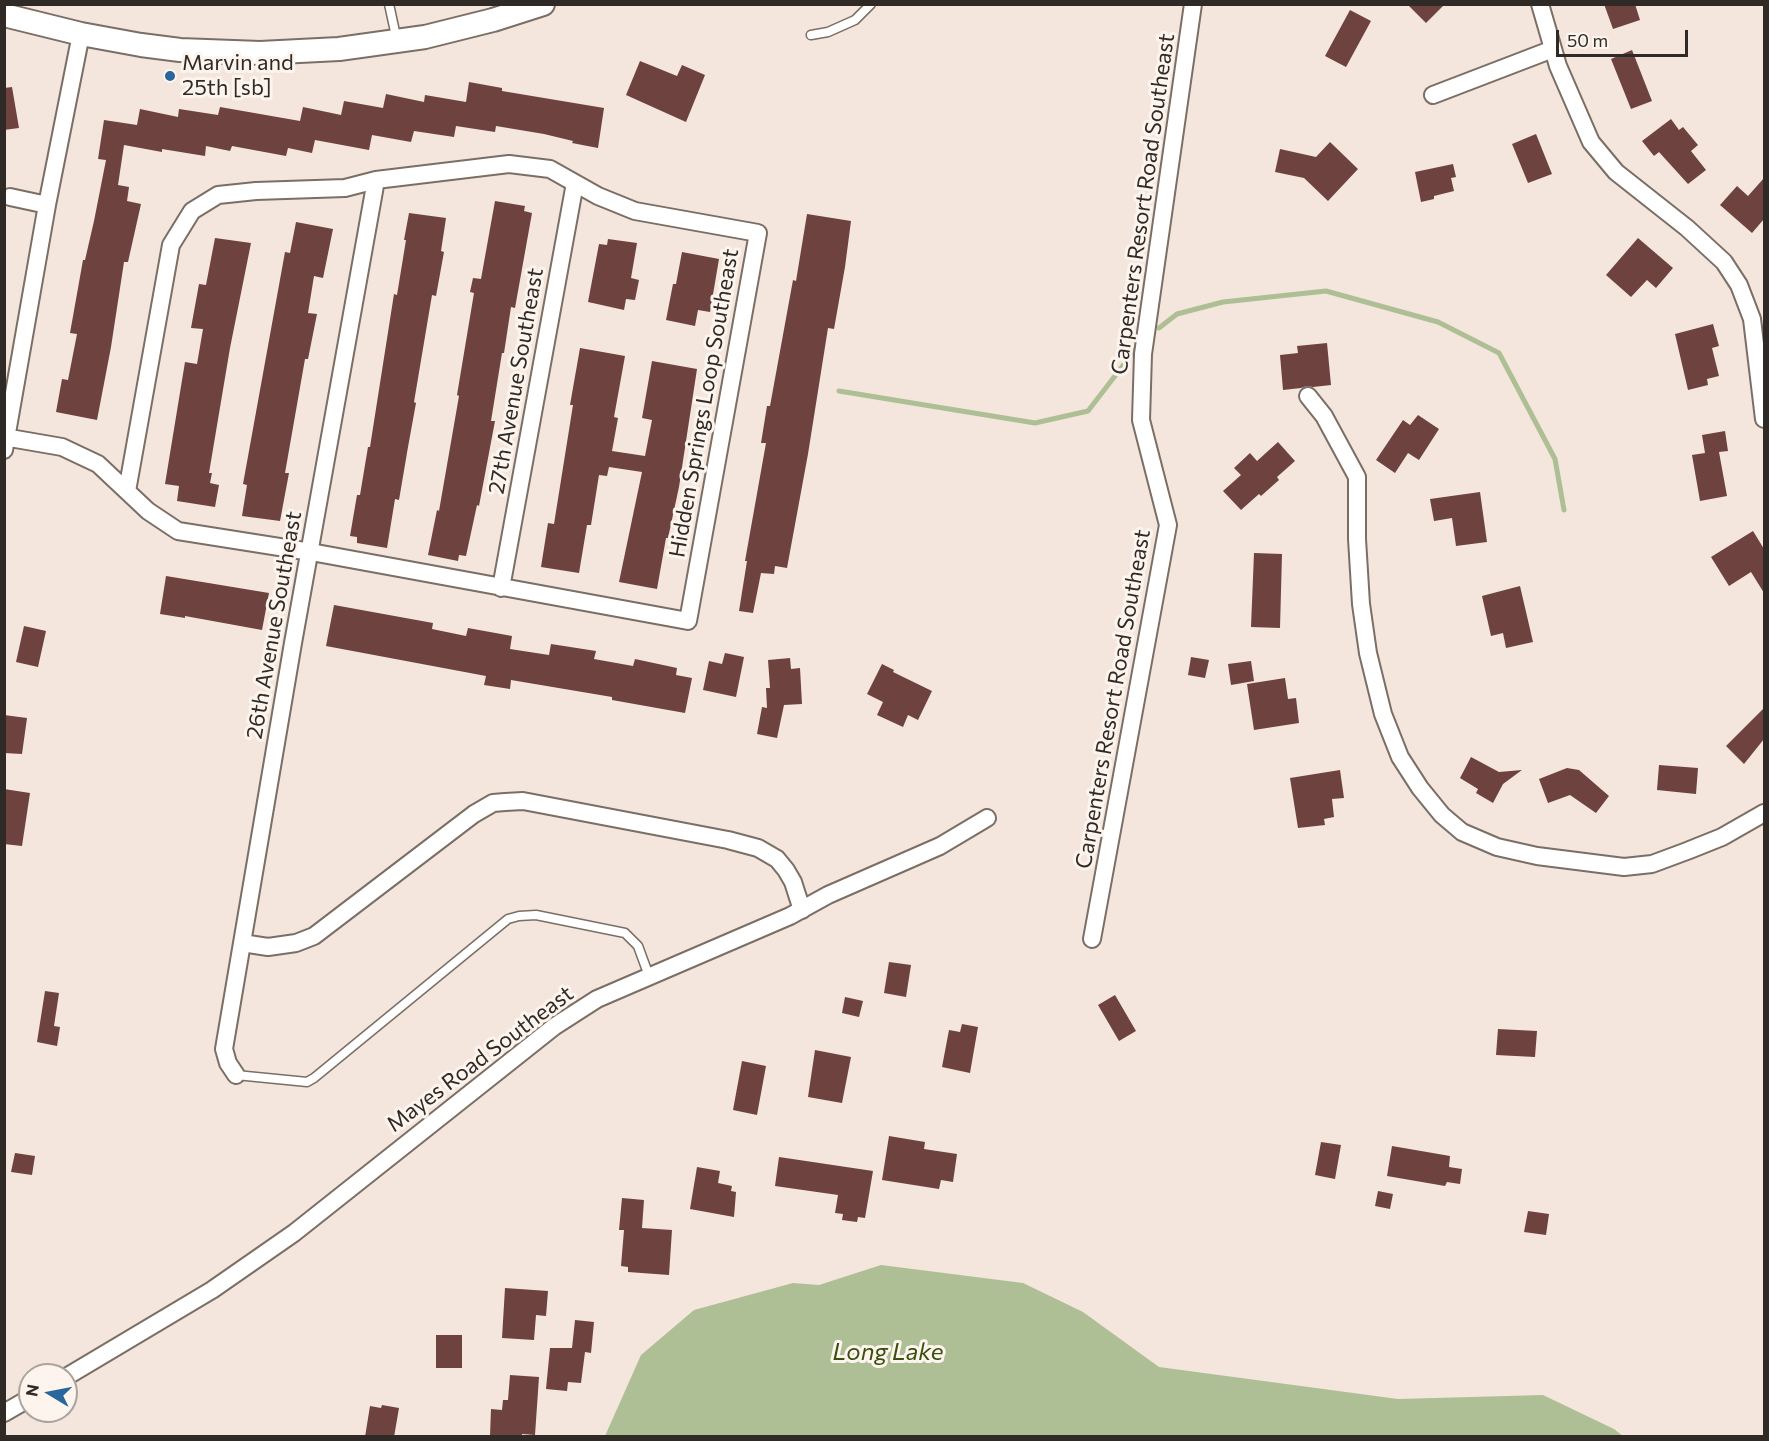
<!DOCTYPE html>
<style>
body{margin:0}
#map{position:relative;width:1769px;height:1441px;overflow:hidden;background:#f4e6dc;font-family:Commissioner,sans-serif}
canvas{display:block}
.frame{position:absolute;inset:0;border:6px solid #2f2a26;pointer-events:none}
.north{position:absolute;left:18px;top:1363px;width:60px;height:60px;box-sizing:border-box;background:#fdf4ee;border:2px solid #aba39e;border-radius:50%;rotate:280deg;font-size:16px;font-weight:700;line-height:24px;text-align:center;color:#2f2a26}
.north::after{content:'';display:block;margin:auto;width:21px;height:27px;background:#28679e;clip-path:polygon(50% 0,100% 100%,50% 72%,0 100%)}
.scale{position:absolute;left:1556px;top:30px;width:132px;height:27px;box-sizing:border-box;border:3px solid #2f2a26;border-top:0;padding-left:8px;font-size:18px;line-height:21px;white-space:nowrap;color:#2f2a26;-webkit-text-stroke:4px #fdf4ee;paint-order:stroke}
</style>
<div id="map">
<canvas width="1769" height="1441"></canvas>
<div class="frame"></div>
<div class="north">N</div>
<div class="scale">50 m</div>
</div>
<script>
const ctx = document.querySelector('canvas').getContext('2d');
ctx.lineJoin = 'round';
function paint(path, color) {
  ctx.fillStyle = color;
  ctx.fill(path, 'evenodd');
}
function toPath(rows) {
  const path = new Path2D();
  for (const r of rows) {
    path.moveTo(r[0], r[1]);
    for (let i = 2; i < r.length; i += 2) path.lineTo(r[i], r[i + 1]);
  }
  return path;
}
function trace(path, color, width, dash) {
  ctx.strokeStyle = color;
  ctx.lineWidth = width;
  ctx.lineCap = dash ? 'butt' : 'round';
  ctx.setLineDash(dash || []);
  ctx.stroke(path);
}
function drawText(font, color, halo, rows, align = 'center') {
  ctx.font = font + ' Commissioner,sans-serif';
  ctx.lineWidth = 6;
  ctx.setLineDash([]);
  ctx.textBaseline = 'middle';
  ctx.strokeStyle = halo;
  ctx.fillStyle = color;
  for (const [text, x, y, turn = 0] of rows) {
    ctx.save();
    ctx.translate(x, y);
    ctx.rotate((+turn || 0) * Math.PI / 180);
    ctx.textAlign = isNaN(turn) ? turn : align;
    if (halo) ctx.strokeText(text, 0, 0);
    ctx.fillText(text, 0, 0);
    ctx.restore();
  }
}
const water = toPath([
 [881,1265,1023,1283,1083,1312,1159,1367,1398,1399,1543,1395,1614,1429,1623,1436,605,1436,641,1355,694,1310,793,1283,819,1285]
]);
const stream = toPath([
 [1159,328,1177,314,1223,302,1326,291,1438,322,1499,353,1555,459,1564,510],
 [839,391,1035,423,1088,411,1138,346]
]);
const building = toPath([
 [1407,4,1445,4,1426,23],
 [1604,4,1635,4,1640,20,1613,29],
 [1350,10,1371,21,1346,67,1325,56],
 [1632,50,1652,101,1631,109,1611,59],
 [640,61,677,76,682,65,705,75,686,122,626,95],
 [469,82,502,88,502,91,604,108,598,148,572,143,573,141,544,134,496,126,495,132,456,126,454,137,414,131,411,142,372,135,369,150,315,140,312,153,288,148,286,156,232,146,230,151,206,146,205,156,162,149,162,152,124,145,118,185,129,187,127,201,141,204,128,262,124,262,111,347,97,420,56,412,62,379,68,380,77,334,70,333,83,260,85,260,94,221,106,160,98,159,104,120,137,125,140,109,178,117,179,109,218,115,220,107,300,121,303,107,341,115,344,101,383,108,386,94,424,102,425,95,466,102],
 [12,87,19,128,4,130,4,88],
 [1671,119,1679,130,1683,127,1698,145,1691,151,1706,170,1688,184,1659,152,1654,156,1642,141],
 [1536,134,1552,174,1528,183,1512,144],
 [1330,142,1358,169,1328,201,1304,178,1275,172,1280,149,1316,157],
 [1453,164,1456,177,1451,178,1454,191,1434,196,1434,199,1421,202,1415,172],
 [1764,178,1764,219,1752,233,1720,205,1737,186,1748,196],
 [495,201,525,206,524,211,532,213,515,308,511,307,504,353,502,353,491,421,495,421,479,506,477,505,466,556,459,555,458,561,428,555,437,510,439,511,459,396,457,395,474,293,470,292,473,278,481,279],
 [409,213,446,218,441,251,444,252,436,296,432,295,414,402,416,403,408,447,399,500,395,499,387,548,357,543,357,537,350,536,357,495,360,495,368,447,370,447,394,294,397,295,406,240,404,240],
 [807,214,851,221,845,267,834,329,828,328,808,454,787,568,775,566,774,574,761,573,753,613,739,611,747,561,745,561,766,443,761,443,767,406,770,406,793,280,796,281],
 [296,222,333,229,323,278,314,276,308,313,317,314,308,359,305,359,285,473,289,473,280,521,242,516,247,485,243,484,285,252,290,253],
 [215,238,251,243,230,348,209,473,212,473,210,483,219,485,215,507,177,501,179,486,165,484,185,362,197,364,203,329,191,328,199,284,206,285],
 [1638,238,1673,268,1656,288,1647,280,1631,297,1606,275],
 [608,239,637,243,631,278,639,280,635,300,626,299,624,310,588,302,599,244,607,245],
 [682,252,719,259,710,312,698,310,695,326,666,320,673,284,676,284],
 [1713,324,1719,346,1712,348,1719,376,1707,379,1708,385,1688,390,1675,334],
 [1327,343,1331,385,1313,387,1307,386,1301,388,1283,390,1280,355,1298,353,1297,346],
 [580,348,625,356,614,417,618,418,612,451,645,456,652,420,642,418,652,361,697,369,679,487,668,538,666,538,657,589,619,582,642,472,609,467,607,476,599,475,591,525,587,525,579,573,541,567,548,523,554,524,573,405,570,405],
 [1418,415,1439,429,1419,460,1408,453,1395,473,1376,460,1403,420,1410,425],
 [1725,431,1728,451,1719,452,1727,496,1700,501,1692,455,1705,453,1702,435],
 [1278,442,1295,461,1277,477,1279,480,1261,496,1259,494,1241,510,1223,491,1241,475,1234,468,1250,453,1257,461],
 [1480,492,1487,542,1456,546,1452,518,1434,521,1430,499],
 [1753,531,1764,549,1764,593,1751,572,1729,586,1711,557],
 [1254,553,1282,554,1280,628,1251,627],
 [166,576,269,593,262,630,185,616,185,618,160,614],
 [1520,586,1533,642,1506,648,1503,633,1491,636,1482,596],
 [334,605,433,623,432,629,466,636,468,628,512,636,510,649,549,655,551,644,596,651,594,659,633,666,635,659,677,668,676,675,692,678,685,713,612,700,612,697,511,680,510,689,484,685,486,676,326,646],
 [24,626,46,631,38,667,16,662],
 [725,653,744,657,736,697,703,690,709,661,722,664],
 [1191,657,1209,660,1205,678,1188,675],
 [790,658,791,669,800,668,802,704,784,705,777,738,757,734,762,707,767,708,766,688,770,688,768,660],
 [1251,661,1254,681,1231,685,1228,664],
 [882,664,894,670,893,672,932,691,918,720,908,715,903,727,877,715,883,702,867,694],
 [1285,678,1288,699,1296,698,1299,723,1254,730,1247,684],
 [1764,708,1764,739,1744,764,1726,746],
 [4,715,27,718,22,754,4,753],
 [1471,757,1499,772,1522,770,1503,784,1493,803,1476,793,1478,789,1460,778],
 [1659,765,1698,768,1696,794,1657,790],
 [1567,768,1579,770,1609,796,1596,813,1570,795,1548,803,1539,779],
 [1340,770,1344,798,1332,799,1334,817,1324,819,1325,825,1298,828,1290,778],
 [4,789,30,793,22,846,4,844],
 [889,962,911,965,906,997,884,993],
 [45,991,59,993,54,1026,60,1027,57,1046,37,1042],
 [1115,995,1136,1031,1119,1041,1098,1005],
 [845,997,863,1001,859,1017,842,1013],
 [962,1024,978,1027,970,1073,942,1067,949,1030,960,1032],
 [1498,1029,1537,1031,1535,1057,1496,1055],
 [815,1050,851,1057,842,1103,808,1097],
 [742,1061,766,1066,757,1115,733,1110],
 [889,1136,925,1142,924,1149,957,1154,953,1182,941,1180,939,1189,882,1180],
 [1321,1142,1341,1145,1335,1179,1315,1175],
 [1392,1146,1450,1156,1449,1167,1462,1169,1460,1184,1447,1182,1445,1186,1387,1176],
 [15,1153,35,1156,32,1175,11,1172],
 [779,1157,873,1171,865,1218,858,1217,857,1222,842,1220,843,1214,835,1213,838,1195,775,1186],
 [697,1167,720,1171,718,1183,732,1186,731,1191,736,1192,734,1217,690,1209],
 [1378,1191,1393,1194,1390,1209,1375,1206],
 [622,1198,644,1200,642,1228,672,1230,669,1275,628,1272,628,1267,621,1266,624,1230,619,1230],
 [1528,1211,1549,1214,1546,1235,1524,1232],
 [505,1288,548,1291,546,1316,536,1315,534,1340,502,1338],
 [575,1320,594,1322,591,1353,585,1352,581,1383,568,1382,567,1391,546,1389,550,1348,572,1348],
 [436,1335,462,1335,462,1368,436,1368],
 [510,1375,539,1377,535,1435,522,1434,522,1437,490,1436,491,1409,502,1410,503,1400,508,1400],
 [382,1405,399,1408,394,1437,365,1437,370,1406,381,1408]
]);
const lane = toPath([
 [389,4,397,41],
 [811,35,828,32,855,20,871,4],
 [236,1075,297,1081,307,1082,314,1078,508,919,519,916,536,915,625,933,638,946,649,976]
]);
const street = toPath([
 [1540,4,1558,66,1591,142,1616,172,1687,228,1724,262,1739,285,1752,319,1764,419],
 [1433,95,1553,49],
 [10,197,47,205],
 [1308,396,1324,416,1357,477,1357,539,1361,604,1368,653,1383,714,1400,757,1420,788,1442,815,1462,832,1497,847,1537,856,1624,867,1652,864,1687,851,1722,837,1764,813],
 [4,437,62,447,98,464,148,511,178,531,311,552,688,621,758,233,635,211,598,196,550,169,509,164,376,180,345,188,256,191,218,195,192,211,171,245,127,491],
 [4,450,47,205,81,34],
 [501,588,575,183],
 [1092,939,1168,525,1141,420,1143,354,1193,4],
 [242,943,268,947,296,943,314,936,474,814,493,803,505,802,523,801,728,840,758,848,777,859,786,870,793,882,802,910],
 [236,1075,228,1063,224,1049,293,643,376,180],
 [66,1377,212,1290,294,1233,555,1026,597,999,790,916,828,895,940,846,987,818],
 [4,1413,30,1398]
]);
const secondary = toPath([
 [4,15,81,34,141,45,180,50,260,53,339,49,425,37,493,20,543,4]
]);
const markers = [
 [170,76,6,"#28679e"]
];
const poiNames = [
 ["Marvin and",182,63],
 ["25th [sb]",182,88]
];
const streetNames = [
 ["Carpenters Resort Road Southeast",1143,204,-82],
 ["27th Avenue Southeast",516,381,-80],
 ["Hidden Springs Loop Southeast",704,403,-80],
 ["26th Avenue Southeast",274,625,-80],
 ["Carpenters Resort Road Southeast",1113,699,-80],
 ["Mayes Road Southeast",480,1059,-37]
];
const waterNames = [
 ["Long Lake",888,1352]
];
paint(water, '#aebf95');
trace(stream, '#aebf95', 5);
paint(building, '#6d423f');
trace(lane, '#7a6e65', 11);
trace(street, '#7a6e65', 20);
trace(secondary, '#7a6e65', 26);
trace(lane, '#fff', 8);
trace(street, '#fff', 16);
trace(secondary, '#fff', 22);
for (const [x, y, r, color] of markers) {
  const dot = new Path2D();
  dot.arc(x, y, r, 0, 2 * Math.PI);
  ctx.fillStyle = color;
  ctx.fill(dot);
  trace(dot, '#fdf4ee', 2);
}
drawText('22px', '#2f2a26', '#fdf4ee', poiNames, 'left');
drawText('22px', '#2f2a26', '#fdf4ee', streetNames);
drawText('italic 24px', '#3a4e0e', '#fdf4ee', waterNames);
</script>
